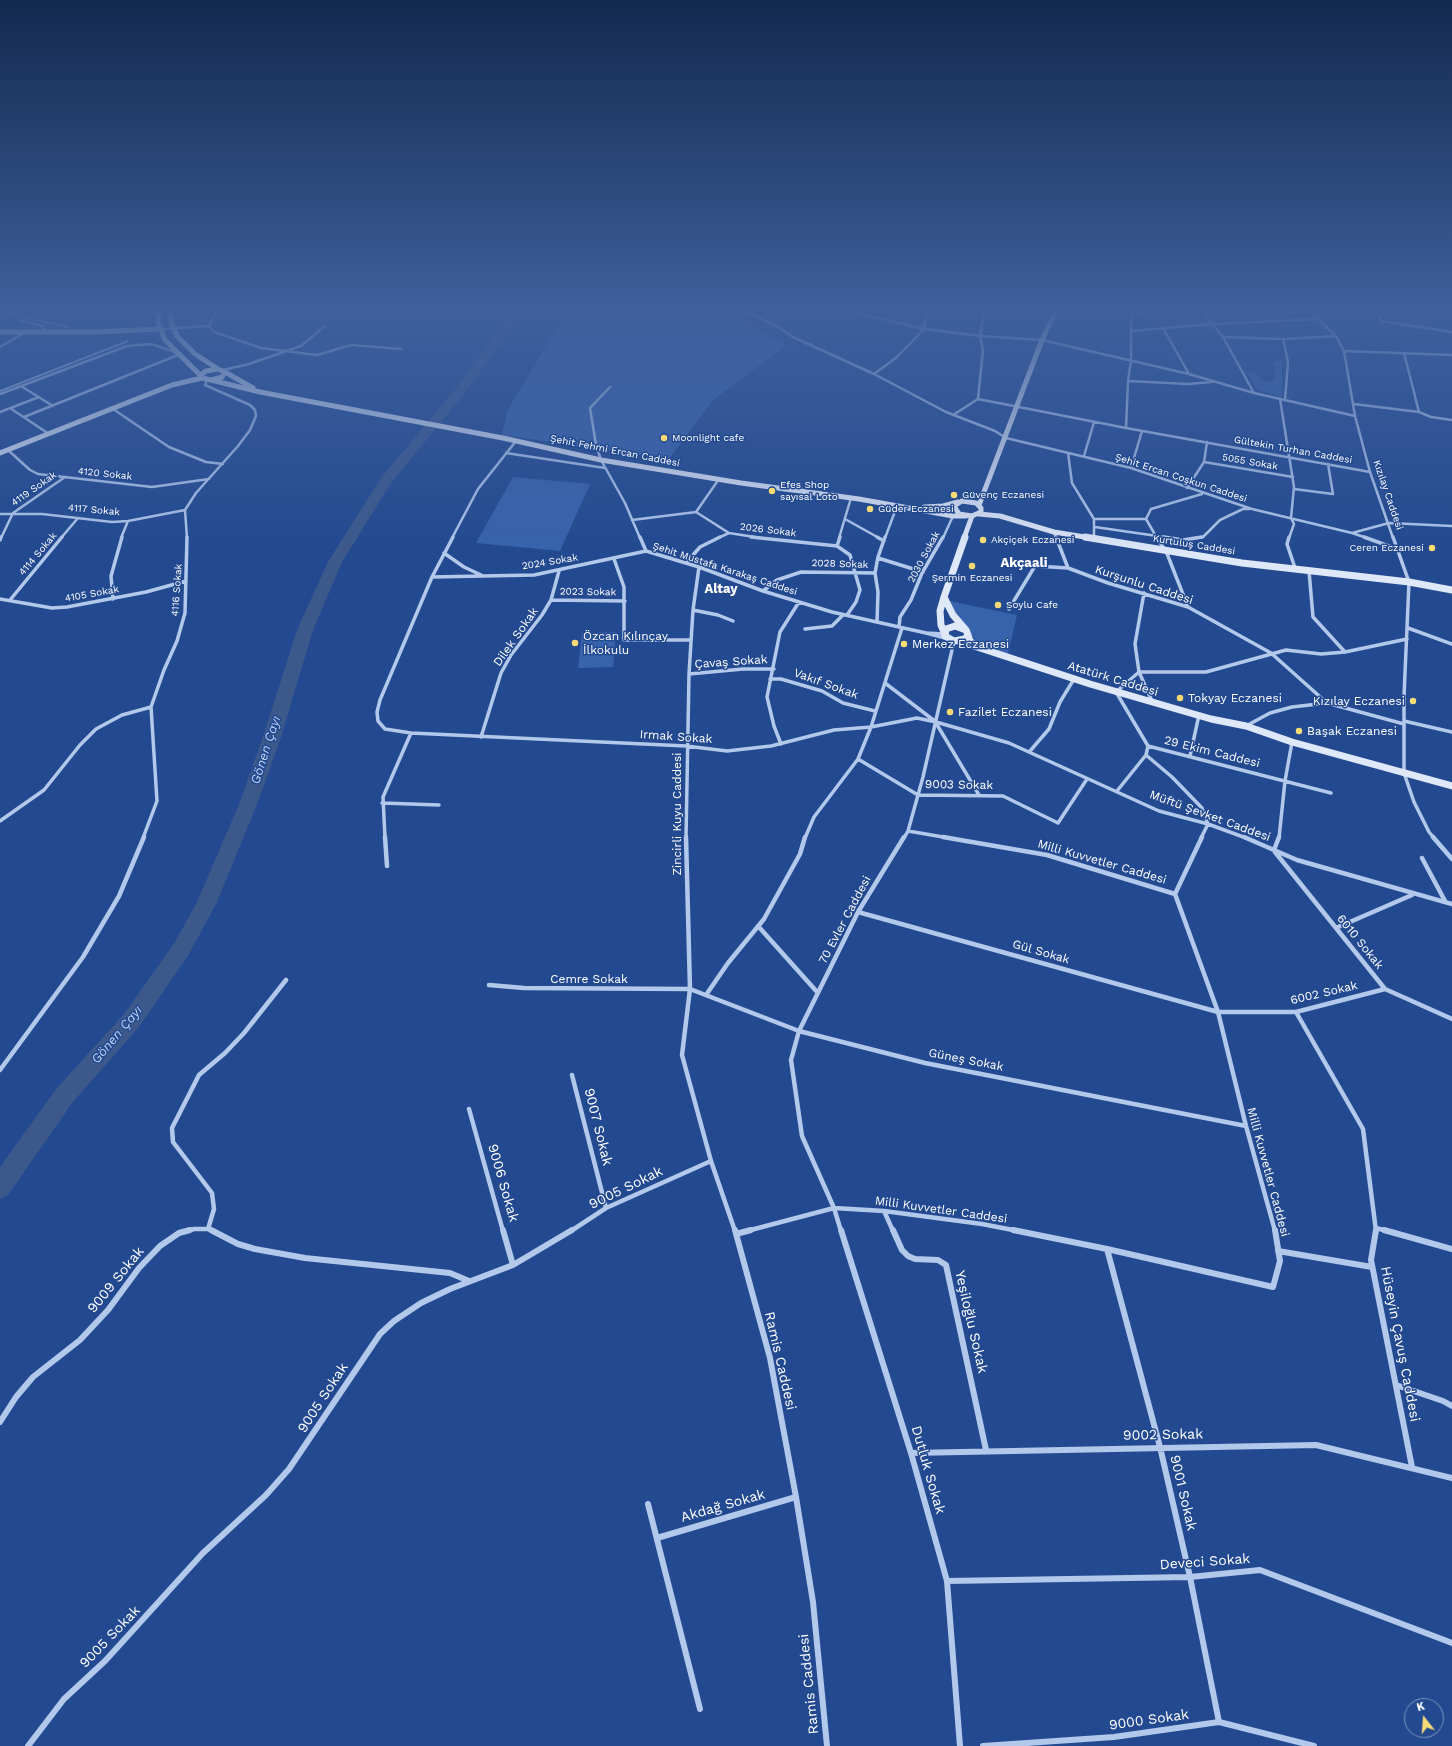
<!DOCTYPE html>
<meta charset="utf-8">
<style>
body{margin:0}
#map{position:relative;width:1452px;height:1746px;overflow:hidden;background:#234a90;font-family:"Work Sans",sans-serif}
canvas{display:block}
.north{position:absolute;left:1404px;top:1698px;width:40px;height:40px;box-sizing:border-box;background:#234a90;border:1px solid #7b92bc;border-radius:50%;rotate:343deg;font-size:11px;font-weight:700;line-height:16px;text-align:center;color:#fff}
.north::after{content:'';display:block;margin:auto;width:14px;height:18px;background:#f8db76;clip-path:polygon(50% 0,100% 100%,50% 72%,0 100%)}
</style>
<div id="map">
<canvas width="1452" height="1746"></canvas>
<div class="north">K</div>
</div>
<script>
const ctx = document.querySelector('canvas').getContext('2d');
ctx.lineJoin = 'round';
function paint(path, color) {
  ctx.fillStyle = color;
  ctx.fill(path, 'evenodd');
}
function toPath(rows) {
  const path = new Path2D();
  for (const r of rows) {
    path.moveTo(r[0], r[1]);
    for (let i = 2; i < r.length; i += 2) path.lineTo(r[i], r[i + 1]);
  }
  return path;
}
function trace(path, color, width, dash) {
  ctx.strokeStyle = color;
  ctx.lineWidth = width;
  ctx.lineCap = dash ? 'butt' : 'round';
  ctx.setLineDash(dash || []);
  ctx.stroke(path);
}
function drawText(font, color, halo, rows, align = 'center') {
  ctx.font = font + ' "Work Sans",sans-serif';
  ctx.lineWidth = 3;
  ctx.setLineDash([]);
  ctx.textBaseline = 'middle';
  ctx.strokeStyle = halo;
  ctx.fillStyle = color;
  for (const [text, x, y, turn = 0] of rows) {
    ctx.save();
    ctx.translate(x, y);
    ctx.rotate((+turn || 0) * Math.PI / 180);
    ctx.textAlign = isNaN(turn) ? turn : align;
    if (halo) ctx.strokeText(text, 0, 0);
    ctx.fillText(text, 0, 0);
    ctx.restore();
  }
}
const green = toPath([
 [568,309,725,309,786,346,713,400,669,459,502,435,507,411],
 [1275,361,1282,361,1282,397,1257,390,1247,372,1255,373,1262,380,1269,382,1273,381,1276,372,1272,363],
 [513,477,590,484,560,551,476,543],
 [949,601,1017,615,1008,654,979,645,961,622],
 [616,632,613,667,578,668,582,633]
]);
const stream = toPath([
 [16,309,26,318,69,327],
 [0,391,128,341]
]);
const river = toPath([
 [515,309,526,309,465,393,391,483,342,562,313,630,280,740,256,807,216,904,189,954,139,1027,72,1103,8,1195,0,1199,0,1167,56,1089,125,1013,175,942,197,902,238,807,262,740,297,630,328,562,381,478,457,387,515,309]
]);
const streetFar3 = toPath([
 [8,309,20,320,42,326,45,332],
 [739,309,775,325,793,337,874,374,946,412,995,431,1006,438,1131,468,1252,509,1352,533,1367,538],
 [859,309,856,313,924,329,980,336,1042,340,1189,374,1254,393,1355,416],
 [1200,309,1223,337,1254,393],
 [1307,309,1336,336,1344,351,1355,416,1370,472,1393,538],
 [1376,309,1381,321,1452,332],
 [1445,309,1452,310],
 [209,326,214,332,261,348,317,355,351,345,401,349],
 [209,326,218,309],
 [1163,328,1189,374],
 [160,329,209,326],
 [1131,331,1213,324,1318,319],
 [1223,337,1283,339,1336,336],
 [1283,339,1288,362,1285,400],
 [0,347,24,333],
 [1344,351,1452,355],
 [1404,353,1419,412],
 [223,370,249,364,301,346,325,326],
 [874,374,897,357,924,329,927,309],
 [1128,381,1188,384,1212,382],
 [21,386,53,406],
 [610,387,590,408,596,445,601,460,625,503,640,538],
 [0,394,127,346,151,344,175,352],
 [978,399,1126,428,1370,472],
 [1280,399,1294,487,1291,518],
 [1354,404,1419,412,1431,417,1452,420],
 [10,408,49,434],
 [113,409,169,447,206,462,223,464],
 [0,412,39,397],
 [953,415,978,399,983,350,980,336,985,309],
 [24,417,178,355],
 [1126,428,1128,381,1131,361,1131,315,1151,309],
 [8,450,30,470,38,474,152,487,209,479],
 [506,453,605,468],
 [1068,453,1072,483,1094,519,1094,538],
 [1084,456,1094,422],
 [1204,462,1293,477],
 [1131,468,1142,431],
 [1187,488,1204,462,1207,442],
 [1294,489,1333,494,1328,464],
 [696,512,719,479],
 [0,514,42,514,112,522,128,521,185,510],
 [845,519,879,538],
 [1094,519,1146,519,1151,509,1202,494],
 [1146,519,1157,538],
 [632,520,696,512,729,533,761,538],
 [1095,527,1171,538],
 [1054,532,1056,538],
 [1352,533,1389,523,1452,526],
 [1,538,13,513,65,477],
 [61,538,78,518],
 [121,538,128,521],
 [187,538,185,510,196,493,238,446,250,430,256,416,255,410,250,405,205,385,207,380],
 [452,538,478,489,516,441],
 [718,538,729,533],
 [839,538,851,498],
 [885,538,897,506],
 [943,538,953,516],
 [1195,538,1203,537,1220,520,1243,509,1249,509],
 [1289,538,1294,524,1291,518]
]);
const streetFar2 = toPath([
 [453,537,432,577,380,700,377,712,378,721,385,729,411,733,686,746,727,751,771,746,834,730,871,727,917,718,936,722],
 [640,537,646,551,699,567,763,591,832,612,926,633],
 [751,537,837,546,850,555,860,590,856,602,847,615],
 [877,537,884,541],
 [1056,537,1068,568],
 [1094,537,1094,539],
 [1156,537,1166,551,1188,607],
 [1164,537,1183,540,1202,537],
 [1289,537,1287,544,1295,568],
 [1364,537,1397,549],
 [1393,537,1409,582,1404,696,1404,773,1414,802,1429,832,1434,838],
 [0,540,1,537],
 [837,546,840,537],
 [444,553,464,567,481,575],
 [878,558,923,572],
 [614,559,624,587,624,640,691,640],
 [686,563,700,547,720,537],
 [1309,571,1313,617,1345,652],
 [432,577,534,575,646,551],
 [763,591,777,580,801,572,875,573],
 [1144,593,1135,644,1139,672,1152,701],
 [0,599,52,608,67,607,146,592,186,581],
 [113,599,111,576,122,537],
 [10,600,62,537],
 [551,600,625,601],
 [1009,609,1035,566,1068,568,1108,583,1188,607,1271,653,1327,703,1404,724],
 [693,610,718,615,733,621],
 [877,622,878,592,875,573,878,557,885,537],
 [899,627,900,617,911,600,922,573,943,537],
 [1408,628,1452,644],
 [805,629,832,626,843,615],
 [944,634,926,633,945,638],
 [689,674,743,669,774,669],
 [770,679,781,679,822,691,843,703,875,711],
 [885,683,936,722,1009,743,1159,811,1208,824,1246,838],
 [1404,721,1452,732],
 [936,723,979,795],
 [1246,726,1270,713,1292,707,1327,703],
 [481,737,501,673,511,655,542,615,551,600,559,571],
 [781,744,774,726,767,697,780,632,799,602],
 [1030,751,1049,729,1060,702,1074,679],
 [1146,755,1172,777,1202,808,1208,824,1201,838],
 [1190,756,1199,715],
 [858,759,918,795,1003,796,1058,823,1087,779],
 [1117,791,1146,755,1148,746],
 [1331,793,1148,746,1116,692,1139,672,1206,672,1286,650,1321,654,1345,652,1407,639],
 [382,803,439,805],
 [0,821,44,790,80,745,96,729,122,715,151,707,164,670,177,641,185,613,187,537],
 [908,831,949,838],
 [143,838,157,801,151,707],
 [385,838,383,797,411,733],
 [686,838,689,674,693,610,699,567],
 [805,838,814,817,858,759,871,727,902,628],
 [904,838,908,831,923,777,954,641],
 [1279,838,1285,781,1292,742]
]);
const streetFar1 = toPath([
 [385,837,387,866],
 [686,837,690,989,682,1055,711,1161,735,1231],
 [943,837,1047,855,1175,894,1218,1012,1246,1126,1275,1231],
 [1244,837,1297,860,1452,904],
 [1433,837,1452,859],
 [1274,850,1279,837],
 [1275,852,1385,989,1452,1019],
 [1422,858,1445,901],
 [1175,894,1202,837],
 [858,912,1218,1012,1296,1012,1385,989],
 [758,926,818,993],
 [1336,928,1412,895],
 [489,985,524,988,690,989,799,1031,925,1063,1246,1126],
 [706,995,728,963,764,919,800,854,805,837],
 [1296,1012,1363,1129,1376,1231],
 [0,1070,83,957,119,896,144,837],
 [572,1075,606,1208],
 [469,1109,503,1231],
 [884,1211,893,1231],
 [1376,1228,1387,1231],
 [208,1229,214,1209,212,1193,173,1142,172,1128,199,1075,225,1053,244,1033,286,980],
 [186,1231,194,1229,208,1229,214,1231],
 [571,1231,606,1208,711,1161],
 [747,1231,834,1208,884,1211,982,1224,1018,1231],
 [841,1231,834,1208,802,1136,791,1060,799,1031,858,912,904,837]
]);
const street = toPath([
 [211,1230,238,1244,255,1249,305,1258,450,1273,469,1281],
 [503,1230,513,1265],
 [735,1230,770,1358,796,1497,813,1602,827,1746],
 [841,1230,911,1453,947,1581,960,1746],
 [893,1230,902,1250,908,1256,915,1259,938,1260,946,1265,986,1450],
 [1013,1230,1107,1249,1273,1287,1280,1261,1275,1230],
 [1376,1230,1371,1260,1412,1467],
 [1384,1230,1452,1249],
 [736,1234,751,1230],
 [1107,1249,1160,1447,1190,1577,1219,1722],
 [1278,1251,1372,1267],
 [1396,1385,1443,1401,1452,1406],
 [0,1422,16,1397,33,1377,80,1340,108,1310,139,1268,160,1246,179,1233,190,1230],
 [911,1453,1316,1445,1452,1478],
 [648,1504,700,1709],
 [657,1538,796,1497],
 [947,1581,1190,1577,1260,1570,1452,1643],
 [28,1746,64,1699,105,1661,203,1553,266,1495,289,1469,380,1334,394,1321,421,1303,450,1289,513,1265,572,1230],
 [983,1746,1114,1737,1219,1722,1314,1746]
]);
const secondaryFar1 = toPath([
 [159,309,158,322,165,340,201,376],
 [171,309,171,321,177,336,195,354,218,369],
 [0,332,95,332,160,329],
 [218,369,225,372,222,377,211,380,202,378,202,374,206,371,218,369],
 [225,372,253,388],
 [211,380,260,392,503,438,601,460,741,483,859,499,953,516,966,516],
 [0,453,172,385,202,378],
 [962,501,976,503,981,508,981,512,972,516,959,514,954,506,962,501],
 [979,505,1042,340,1057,309],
 [924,507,943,506,958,502],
 [979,514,1000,516,1054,532,1091,538],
 [964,538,972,516]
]);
const secondary = toPath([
 [1085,537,1242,563,1409,582,1452,590],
 [944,597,965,537],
 [955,626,966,630,968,635,965,639,954,641,945,636,946,629,955,626],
 [944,632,941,625,940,611,944,597,953,615,966,630],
 [958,641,977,647,970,641,968,635],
 [977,647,1090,684,1211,719,1246,726,1292,742,1452,786]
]);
const markers = [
 [664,438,4,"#f8db76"],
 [772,491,4,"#f8db76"],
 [954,495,4,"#f8db76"],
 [870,509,4,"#f8db76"],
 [983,540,4,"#f8db76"],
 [1432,548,4,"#f8db76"],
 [972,566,4,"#f8db76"],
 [998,605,4,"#f8db76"],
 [575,643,4,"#f8db76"],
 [904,644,4,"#f8db76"],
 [1180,698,4,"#f8db76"],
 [1413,701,4,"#f8db76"],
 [950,712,4,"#f8db76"],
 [1299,731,4,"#f8db76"]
];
const farPoinames = [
 ["Moonlight cafe",672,438],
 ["Efes Shop",780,485],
 ["sayısal Loto",780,497],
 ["Güvenç Eczanesi",962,495],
 ["Güder Eczanesi",878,509],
 ["Akçiçek Eczanesi",991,540],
 ["Ceren Eczanesi",1424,548,"right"],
 ["Şermin Eczanesi",972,578,"center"],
 ["Soylu Cafe",1006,605]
];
const farStreetnames = [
 ["Gültekin Turhan Caddesi",1293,450,10],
 ["Şehit Fehmi Ercan Caddesi",615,451,11],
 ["5055 Sokak",1250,462,10],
 ["4120 Sokak",105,474,6],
 ["Şehit Ercan Coşkun Caddesi",1181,478,18],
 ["4119 Sokak",34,489,-35],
 ["Kızılay Caddesi",1388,495,71],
 ["4117 Sokak",94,510,5],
 ["2026 Sokak",768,530,7],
 ["Kurtuluş Caddesi",1194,545,9],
 ["4114 Sokak",38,554,-50],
 ["2030 Sokak",924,557,-62],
 ["2024 Sokak",550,562,-9],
 ["2028 Sokak",840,564,2],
 ["Şehit Mustafa Karakaş Caddesi",725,569,18],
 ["4116 Sokak",177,590,-86],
 ["2023 Sokak",588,592,1],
 ["4105 Sokak",92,594,-10]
];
const streetNames = [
 ["Kurşunlu Caddesi",1144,585,18],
 ["Dilek Sokak",516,637,-55],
 ["Çavaş Sokak",731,662,-4],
 ["Atatürk Caddesi",1113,679,17],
 ["Vakıf Sokak",826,684,20],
 ["Irmak Sokak",676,737,4],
 ["29 Ekim Caddesi",1212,752,14],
 ["9003 Sokak",959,785,1],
 ["Zincirli Kuyu Caddesi",677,814,-90],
 ["Müftü Şevket Caddesi",1210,816,20],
 ["Milli Kuvvetler Caddesi",1102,862,16],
 ["70 Evler Caddesi",845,920,-62],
 ["6010 Sokak",1360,942,51],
 ["Gül Sokak",1041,952,16],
 ["Cemre Sokak",589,979],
 ["6002 Sokak",1324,993,-13],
 ["Güneş Sokak",966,1060,11],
 ["Milli Kuvvetler Caddesi",1268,1172,75],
 ["Milli Kuvvetler Caddesi",941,1210,8]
];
const poiNames = [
 ["Özcan Kılınçay",583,636],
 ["İlkokulu",583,650],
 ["Merkez Eczanesi",912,644],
 ["Tokyay Eczanesi",1188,698],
 ["Kızılay Eczanesi",1405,701,"right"],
 ["Fazilet Eczanesi",958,712],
 ["Başak Eczanesi",1307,731]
];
const farDistrictnames = [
 ["Akçaali",1024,563],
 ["Altay",721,589]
];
const waterNames = [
 ["Gönen Çayı",266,750,-72],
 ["Gönen Çayı",117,1035,-50]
];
const nearStreetnames = [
 ["9007 Sokak",598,1127,76],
 ["9006 Sokak",503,1183,74],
 ["9005 Sokak",626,1188,-26],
 ["9009 Sokak",116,1280,-51],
 ["Yeşiloğlu Sokak",971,1322,77],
 ["Hüseyin Çavuş Caddesi",1400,1344,79],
 ["Ramis Caddesi",780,1361,77],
 ["9005 Sokak",323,1398,-57],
 ["9002 Sokak",1163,1435,-1],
 ["Dutluk Sokak",928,1470,74],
 ["9001 Sokak",1183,1493,77],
 ["Akdağ Sokak",723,1506,-16],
 ["Deveci Sokak",1205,1562,-4],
 ["9005 Sokak",110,1637,-46],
 ["Ramis Caddesi",809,1684,-96],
 ["9000 Sokak",1149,1720,-8]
];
paint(green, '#3763ad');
trace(stream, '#a7c3ed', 2);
paint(river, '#3d598c');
trace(streetFar3, '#b3c9ec', 2.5);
trace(streetFar2, '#b3c9ec', 3.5);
trace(streetFar1, '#b3c9ec', 4.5);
trace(street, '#b3c9ec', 6);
trace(secondaryFar1, '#dfe8f9', 5);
trace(secondary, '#dfe8f9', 7);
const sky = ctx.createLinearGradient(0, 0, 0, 553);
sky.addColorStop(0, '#13294f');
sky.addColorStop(0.56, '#3f609c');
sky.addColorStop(1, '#3f609c00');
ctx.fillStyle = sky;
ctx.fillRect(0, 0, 1452, 553);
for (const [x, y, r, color] of markers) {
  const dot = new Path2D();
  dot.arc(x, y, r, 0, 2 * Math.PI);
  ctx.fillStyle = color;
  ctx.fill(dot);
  trace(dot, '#234a90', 1.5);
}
drawText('10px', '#fff', '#234a90', farPoinames, 'left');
drawText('10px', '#fff', '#234a90', farStreetnames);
drawText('12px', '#fff', '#234a90', streetNames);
drawText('12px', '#fff', '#234a90', poiNames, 'left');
drawText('bold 13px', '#fff', '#234a90', farDistrictnames);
drawText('italic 13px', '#bfd3f3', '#234a90', waterNames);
drawText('14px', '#fff', '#234a90', nearStreetnames);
</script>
